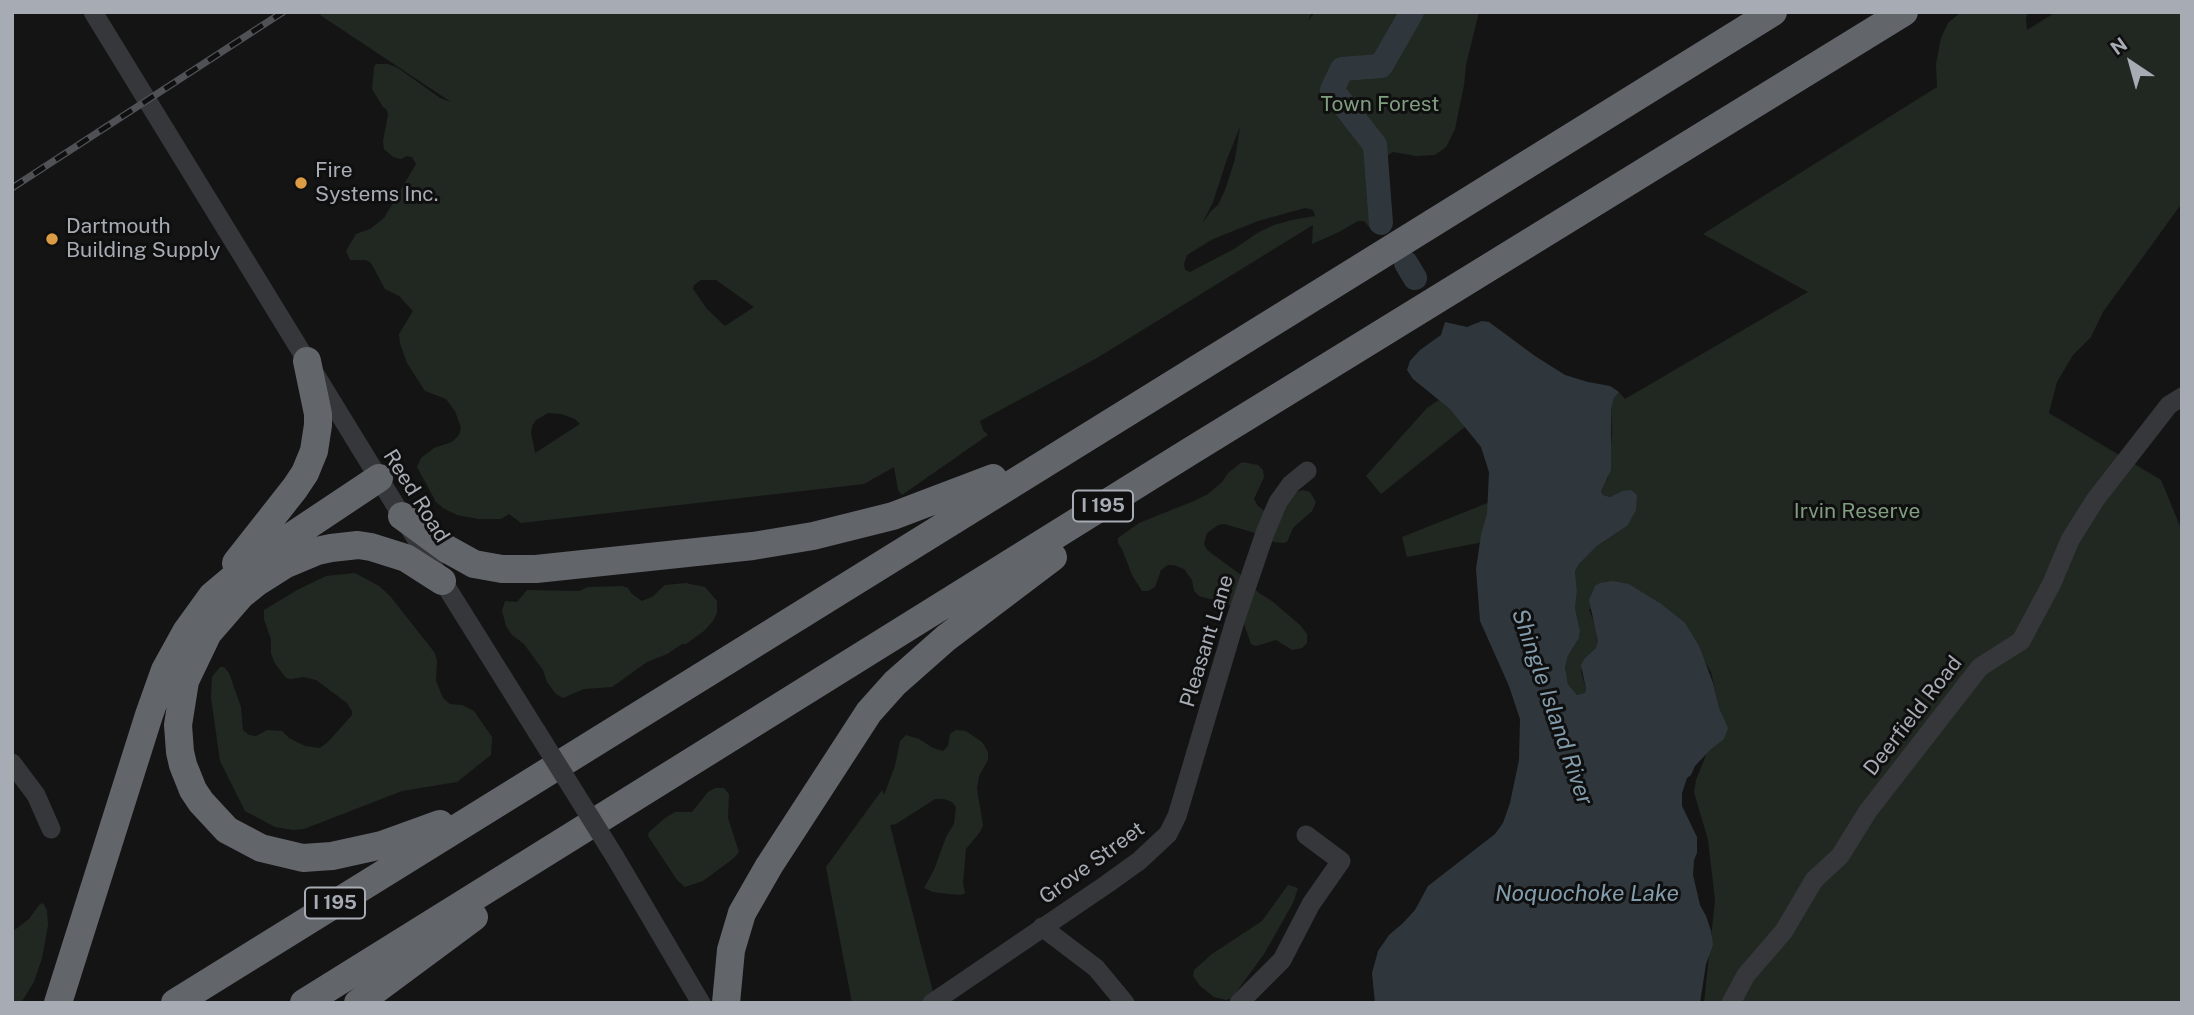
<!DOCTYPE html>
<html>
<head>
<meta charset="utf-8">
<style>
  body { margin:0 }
  #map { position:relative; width:2194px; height:1015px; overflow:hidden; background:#141415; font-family:"Public Sans",sans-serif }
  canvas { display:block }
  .frame { position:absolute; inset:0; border:14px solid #a7acb4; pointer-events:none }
  .north { position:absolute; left:2096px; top:28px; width:70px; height:70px; -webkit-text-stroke:5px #0f0f10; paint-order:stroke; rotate:324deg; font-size:19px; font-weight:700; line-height:28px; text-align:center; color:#a7acb4 }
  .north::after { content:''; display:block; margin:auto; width:24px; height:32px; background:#a7acb4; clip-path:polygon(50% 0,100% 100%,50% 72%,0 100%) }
</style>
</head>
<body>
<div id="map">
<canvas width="2194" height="1015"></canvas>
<div class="frame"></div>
<div class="north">N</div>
</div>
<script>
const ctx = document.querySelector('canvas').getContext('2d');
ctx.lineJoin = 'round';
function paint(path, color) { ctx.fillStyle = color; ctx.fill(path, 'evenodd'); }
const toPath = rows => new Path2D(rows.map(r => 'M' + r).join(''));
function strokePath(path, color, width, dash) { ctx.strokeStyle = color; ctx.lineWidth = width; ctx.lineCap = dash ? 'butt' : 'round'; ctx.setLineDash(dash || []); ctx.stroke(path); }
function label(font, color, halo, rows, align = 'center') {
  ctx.font = font + ' "Public Sans",sans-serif'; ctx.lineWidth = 6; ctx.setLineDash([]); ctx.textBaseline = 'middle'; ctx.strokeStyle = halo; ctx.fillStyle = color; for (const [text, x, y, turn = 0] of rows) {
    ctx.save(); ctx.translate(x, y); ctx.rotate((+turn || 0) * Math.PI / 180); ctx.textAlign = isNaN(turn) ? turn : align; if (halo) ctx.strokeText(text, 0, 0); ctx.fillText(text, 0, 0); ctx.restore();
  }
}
paint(toPath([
  [324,12,1312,12,1308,21,1315,12,1479,12,1466,65,1464,85,1455,129,1446,147,1435,155,1416,156,1393,152,1381,160,1379,171,1384,215,1379,226,1370,228,1364,221,1358,221,1339,232,1312,244,1313,225,1097,358,980,421,983,430,988,435,902,495,898,490,894,467,864,484,521,523,509,514,501,519,478,519,457,515,443,508,436,502,417,467,421,458,434,448,452,442,459,435,461,428,455,411,446,399,425,391,407,363,400,343,399,334,413,311,399,296,385,289,371,263,366,260,350,260,346,251,356,234,370,229,384,218,416,164,412,157,407,156,401,159,393,157,384,149,383,141,388,115,387,110,383,107,372,89,374,67,376,64,388,64,398,68,440,98,451,102,320,15],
  [1240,127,1235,159,1225,190,1218,205,1211,211,1202,224,1213,202,1227,159],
  [1305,208,1313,210,1315,216,1292,220,1274,225,1259,232,1234,249,1190,272,1185,270,1184,264,1187,255,1213,239,1258,221],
  [701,280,716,280,754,307,725,326,707,309,693,289,694,285],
  [548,413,561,414,575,419,580,424,535,453,531,433,532,426,536,420],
  [1961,12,2028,12,2026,19,2027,30,2056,12,2182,12,2182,203,2103,312,2091,337,2073,355,2057,382,2049,413,2161,480,2182,531,2182,1003,1704,1003,1715,900,1708,840,1694,792,1696,780,1710,745,1717,700,1711,672,1686,631,1658,602,1629,584,1589,610,1596,628,1598,641,1597,648,1585,658,1581,672,1586,689,1585,694,1577,695,1568,684,1565,667,1568,656,1579,638,1580,631,1575,608,1577,592,1575,571,1579,564,1597,546,1627,526,1622,491,1610,497,1603,495,1601,491,1602,486,1608,478,1612,434,1611,410,1614,398,1619,392,1625,399,1808,292,1703,234,1937,87,1936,64,1941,38,1948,23],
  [1439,400,1481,414,1381,494,1366,476,1427,408],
  [1242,462,1258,465,1263,470,1264,477,1254,499,1258,506,1263,510,1275,509,1297,492,1303,490,1310,492,1316,502,1312,511,1293,528,1287,542,1283,543,1274,542,1252,532,1224,524,1218,525,1207,533,1204,544,1207,550,1241,575,1259,593,1272,601,1300,625,1307,634,1307,643,1302,648,1292,650,1276,640,1256,646,1251,644,1243,621,1236,612,1228,604,1199,596,1194,591,1192,580,1184,569,1174,565,1168,565,1161,570,1155,587,1148,591,1142,591,1132,575,1122,549,1118,543,1118,538,1139,523,1194,501,1208,494,1222,482,1228,473],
  [1495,500,1483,542,1407,557,1402,537],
  [355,573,379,586,390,596,435,653,437,661,436,681,443,698,450,704,462,705,474,711,492,737,491,755,457,782,402,791,304,829,293,830,275,827,245,811,220,761,211,697,212,677,220,667,224,667,229,673,241,707,243,730,249,735,256,736,267,730,282,731,289,738,305,746,320,748,328,742,352,715,352,711,347,703,316,680,304,677,291,679,286,678,274,662,271,653,271,640,264,619,264,610,299,589,326,576],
  [686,583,705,587,717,601,717,613,713,621,704,631,686,644,682,644,667,654,647,662,612,687,584,689,563,698,556,694,547,682,543,670,524,644,512,635,506,626,502,611,505,601,517,602,527,590,579,591,588,587,622,586,628,588,632,594,642,601,652,597,665,585],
  [956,730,966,731,982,742,988,752,988,760,979,776,977,789,983,825,980,832,966,849,963,883,965,893,961,895,949,894,933,892,924,888,934,870,946,837,954,824,956,807,952,802,944,799,935,799,896,824,890,825,935,1000,931,1003,852,1003,826,867,882,790,884,795,895,766,900,741,906,735,919,739,933,748,943,751,948,746,950,734],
  [715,788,724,788,729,794,728,818,739,852,734,858,703,881,685,887,677,880,648,836,649,832,665,818,675,812,692,812,708,792],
  [1288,885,1298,888,1293,903,1264,954,1232,998,1226,1000,1214,997,1200,986,1193,976,1194,970,1212,954,1262,921],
  [43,903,47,910,48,925,42,958,34,982,21,1003,12,1003,12,932,29,919,39,905]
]), '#212821');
paint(toPath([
  [1482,321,1489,322,1535,356,1565,375,1588,382,1610,386,1619,392,1614,398,1611,410,1611,470,1601,491,1603,495,1610,497,1622,491,1631,490,1637,495,1636,510,1627,526,1597,546,1579,564,1575,571,1577,592,1575,608,1580,631,1579,638,1568,656,1565,667,1568,684,1577,695,1585,693,1586,689,1581,665,1585,658,1596,648,1598,641,1589,600,1595,586,1600,583,1613,581,1629,584,1660,603,1685,623,1699,646,1713,683,1719,708,1728,728,1724,739,1711,749,1695,766,1691,775,1687,778,1682,793,1682,806,1697,837,1697,853,1694,860,1693,875,1700,905,1706,916,1711,931,1713,945,1706,964,1700,1003,1375,1003,1372,973,1378,951,1389,935,1403,923,1415,910,1428,886,1495,834,1503,823,1510,803,1519,760,1520,719,1509,686,1480,621,1476,569,1481,535,1487,514,1489,472,1481,447,1477,442,1450,409,1413,379,1407,370,1410,361,1420,350,1441,335,1445,322,1467,327]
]), '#2f373c');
strokePath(toPath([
  [1381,223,1375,145,1332,90,1342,69,1381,66,1412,12],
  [1406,263,1415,278]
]), '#2f373c', 24);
strokePath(toPath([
  [93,12,402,516,537,732],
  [12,763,36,795,51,829],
  [615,857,701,1003],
  [1042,927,1096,968,1125,1003],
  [932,1003,1107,884,1139,861,1168,834,1177,816,1235,621,1265,533,1278,502,1291,484,1307,471],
  [1239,1003,1282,960,1311,904,1341,861,1306,835],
  [1731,1003,1746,975,1784,931,1814,880,1840,856,1868,811,1980,667,2021,641,2052,583,2070,540,2095,500,2169,405,2182,397]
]), '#35373a', 19);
strokePath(toPath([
  [402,516,447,549,474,564,502,569,536,569,753,546,813,536,893,516,993,478],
  [236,563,295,488,305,473,314,451,318,425,318,414,307,361],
  [440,824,382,845,332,856,303,858,261,848,227,830,201,802,193,790,183,765,180,752,178,725,185,681,208,633,241,595,256,583,286,564,317,551,331,548,358,545,371,547,406,558,442,581],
  [58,1003,149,715,165,670,186,632,212,596,250,564,379,478],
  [175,1003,1773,12],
  [304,1003,1189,452,1904,12],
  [358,1003,474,917],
  [726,1003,731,950,742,913,769,866,869,712,895,683,946,638,1053,557]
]), '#62656a', 28);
const rail = toPath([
  [12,188,283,12]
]);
strokePath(rail, '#4f5155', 7);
strokePath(rail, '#0f0f10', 4.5, [13]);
strokePath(toPath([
  [537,732,615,857]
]), '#35373a', 19);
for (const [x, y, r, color] of [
  [301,183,7,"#dc9b45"],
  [52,239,7,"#dc9b45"]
]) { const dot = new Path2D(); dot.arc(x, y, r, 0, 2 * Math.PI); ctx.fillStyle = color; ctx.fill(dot); strokePath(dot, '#0f0f10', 2.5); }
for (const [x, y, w] of [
  [1103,506,60],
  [335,903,60]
]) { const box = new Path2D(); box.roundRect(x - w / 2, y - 15.5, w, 31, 5); ctx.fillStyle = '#0f0f10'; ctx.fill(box); strokePath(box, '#a7acb4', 2); }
label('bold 19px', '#a7acb4', null, [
  ["I 195",1103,506],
  ["I 195",335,903]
]);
label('21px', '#819d80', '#0f0f10', [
  ["Town Forest",1380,105],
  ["Irvin Reserve",1857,512]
]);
label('21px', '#a7acb4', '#0f0f10', [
  ["Fire",315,171],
  ["Systems Inc.",315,195],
  ["Dartmouth",66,227],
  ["Building Supply",66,251]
], 'left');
label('21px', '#a7acb4', '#0f0f10', [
  ["Reed Road",416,496,58],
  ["Pleasant Lane",1207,641,-73],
  ["Deerfield Road",1913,716,-52],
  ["Grove Street",1092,863,-36]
]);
label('italic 23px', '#829cab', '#0f0f10', [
  ["Shingle Island River",1552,707,71],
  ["Noquochoke Lake",1587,894]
]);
</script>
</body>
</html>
